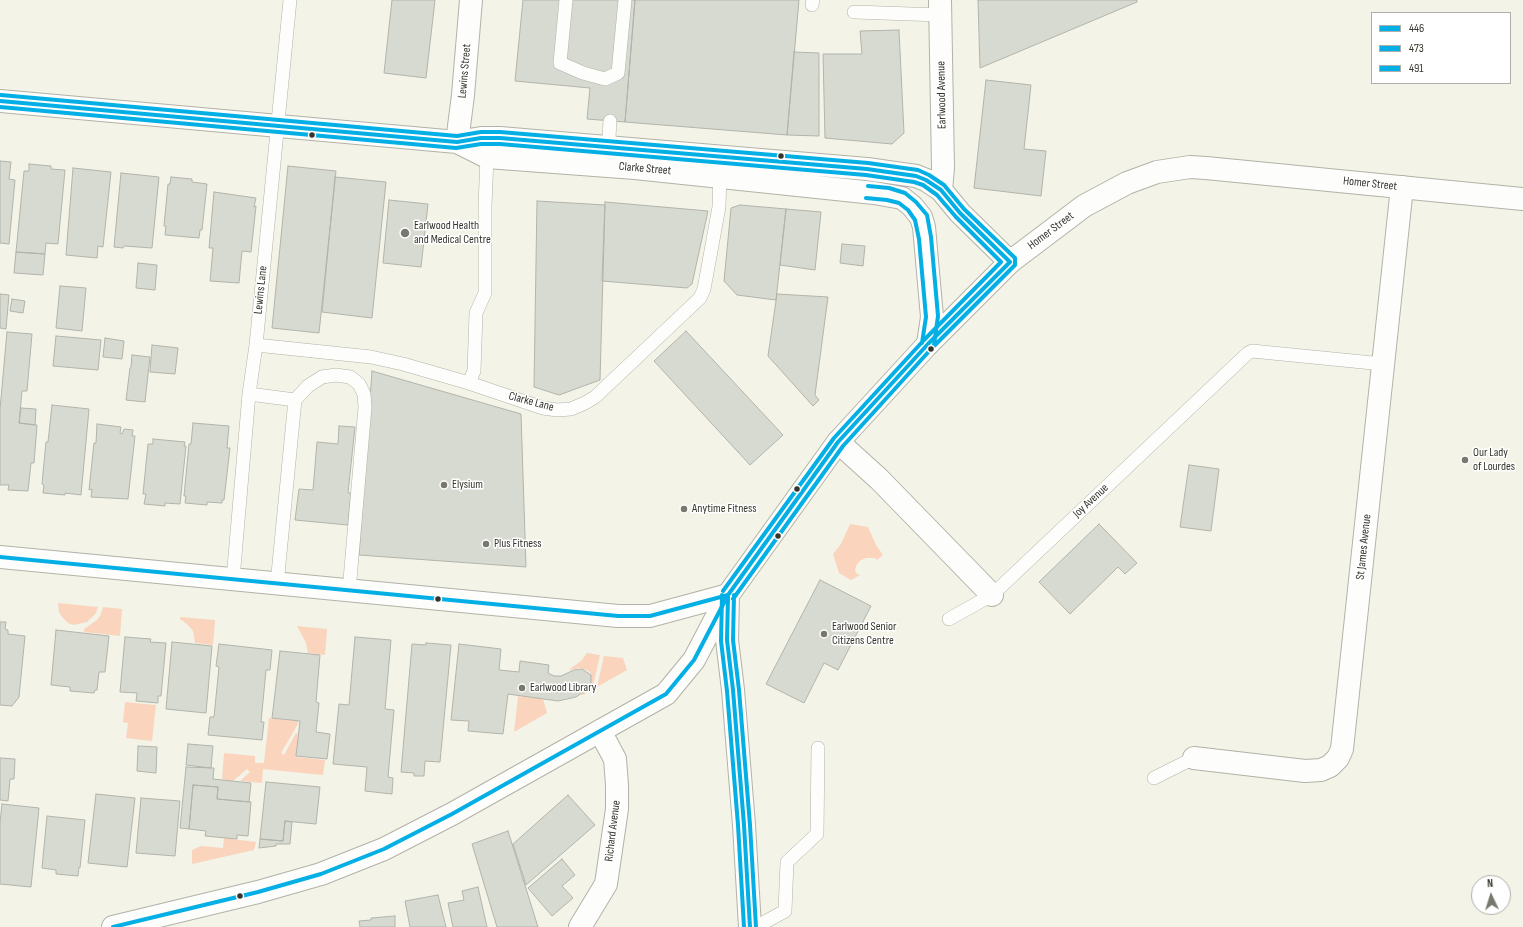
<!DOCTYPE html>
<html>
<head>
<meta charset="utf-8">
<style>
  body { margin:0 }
  #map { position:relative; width:1523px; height:927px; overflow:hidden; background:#f3f3e7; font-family:"Sofia Sans Condensed",sans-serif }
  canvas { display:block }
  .legend { position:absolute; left:1371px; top:12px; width:140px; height:72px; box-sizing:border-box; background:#fff; border:1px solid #aeaeab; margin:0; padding:5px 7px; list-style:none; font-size:12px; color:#35352d }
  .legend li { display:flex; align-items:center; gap:8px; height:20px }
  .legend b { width:20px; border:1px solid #aeaeab }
  .north { position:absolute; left:1471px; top:875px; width:40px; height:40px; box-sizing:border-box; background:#fff; border:1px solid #aeaeab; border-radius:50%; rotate:356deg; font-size:11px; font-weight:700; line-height:16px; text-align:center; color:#35352d }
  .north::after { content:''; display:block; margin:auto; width:14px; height:18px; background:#78786e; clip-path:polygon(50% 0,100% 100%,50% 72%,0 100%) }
</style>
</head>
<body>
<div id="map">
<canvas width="1523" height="927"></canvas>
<ul class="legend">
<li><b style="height:5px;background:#03afe5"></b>446</li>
<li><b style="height:5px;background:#03afe5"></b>473</li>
<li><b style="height:5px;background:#03afe5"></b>491</li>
</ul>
<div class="north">N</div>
</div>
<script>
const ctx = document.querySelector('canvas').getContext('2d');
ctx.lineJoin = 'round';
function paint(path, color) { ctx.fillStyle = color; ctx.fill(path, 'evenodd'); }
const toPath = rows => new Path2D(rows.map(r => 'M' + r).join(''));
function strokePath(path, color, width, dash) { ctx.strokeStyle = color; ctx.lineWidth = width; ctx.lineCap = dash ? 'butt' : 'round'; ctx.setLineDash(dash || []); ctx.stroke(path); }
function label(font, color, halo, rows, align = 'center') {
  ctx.font = font + ' "Sofia Sans Condensed",sans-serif'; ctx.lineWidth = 3; ctx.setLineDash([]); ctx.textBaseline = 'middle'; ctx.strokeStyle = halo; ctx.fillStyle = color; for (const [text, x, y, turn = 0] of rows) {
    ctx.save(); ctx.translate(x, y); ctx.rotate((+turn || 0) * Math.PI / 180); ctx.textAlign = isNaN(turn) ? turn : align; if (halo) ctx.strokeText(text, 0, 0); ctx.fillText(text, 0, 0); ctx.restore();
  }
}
paint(toPath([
  [850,524,868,527,876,545,883,555,877,560,875,558,866,558,861,560,857,564,855,570,856,573,860,575,851,580,839,573,833,554,841,544],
  [58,603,98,607,96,613,87,622,74,625,68,623,62,617,59,612],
  [103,607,122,609,120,636,84,632,84,629,97,620,100,616],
  [180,617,215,620,213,645,195,643,193,631,187,624,180,619],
  [297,626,327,629,325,655,308,653,306,643],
  [587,653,600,655,592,690,583,695,581,694,591,686,591,674,589,671,580,668,568,670,581,661],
  [604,656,623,658,627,670,597,687],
  [518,696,543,699,547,713,514,732],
  [125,702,156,705,152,741,126,738,128,723,123,722],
  [269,718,298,721,298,724,281,753,284,755,296,733,298,734,296,757,325,760,323,775,263,769,262,783,241,781,241,780,250,772,247,769,233,781,222,779,224,753,255,756,255,763,264,763],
  [224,838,256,842,254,850,192,864,192,850,201,846,223,848]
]), '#fad4bc');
const building = toPath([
  [392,0,435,0,426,78,384,73,392,0],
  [523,0,635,0,625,122,587,119,590,88,515,81,523,0],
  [635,0,799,0,787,135,625,122,635,0],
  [978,0,1137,0,1137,2,980,68,978,0],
  [899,30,904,133,892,144,825,138,823,54,862,54,860,31,899,30],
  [794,52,819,53,819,136,787,135,794,52],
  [986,80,1031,85,1024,149,1046,151,1041,196,974,188,986,80],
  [0,161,11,162,9,179,15,180,9,244,0,243,0,161],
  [29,164,51,166,51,169,65,170,58,244,46,243,45,254,16,252,24,171,29,171,29,164],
  [288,166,336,171,319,333,272,328,288,166],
  [73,168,111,172,103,247,98,246,97,258,66,255,73,168],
  [121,173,159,177,152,248,124,246,123,248,114,247,121,173],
  [171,177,192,179,192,182,207,184,202,230,200,230,199,238,165,235,166,226,164,226,168,184,170,184,171,177],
  [335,177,386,182,372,318,322,312,335,177],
  [214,192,256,198,254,207,256,206,251,252,242,251,239,283,210,281,213,248,209,248,214,192],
  [389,200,428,204,421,267,383,263,389,200],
  [537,201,605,205,600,380,559,395,534,387,537,201],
  [605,202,708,211,692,284,687,288,602,281,605,202],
  [740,205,786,209,776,300,737,295,724,281,731,208,740,205],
  [786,209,821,212,815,270,780,265,786,209],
  [842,244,865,246,863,266,840,263,842,244],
  [16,252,45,254,43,275,14,273,16,252],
  [138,263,157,265,155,290,136,288,138,263],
  [60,286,86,288,82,331,56,328,60,286],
  [0,294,9,295,6,329,0,328,0,294],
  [777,294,828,297,815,395,819,400,813,406,768,356,777,294],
  [12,299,25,301,23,313,10,311,12,299],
  [686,331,783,435,750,465,654,361,686,331],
  [7,332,32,334,27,391,22,391,19,423,37,425,34,463,31,463,28,491,8,490,9,485,0,485,0,409,7,332],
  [56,336,101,340,98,370,53,366,56,336],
  [105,338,124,341,122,359,103,357,105,338],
  [152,345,178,348,175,374,150,372,152,345],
  [132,355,150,357,145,402,126,400,130,368,131,367,132,355],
  [372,371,521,414,526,567,359,555,372,371],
  [52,405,89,409,81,495,65,493,65,495,43,493,44,485,42,484,46,442,48,442,52,405],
  [21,408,36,409,35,425,19,423,21,408],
  [193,423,229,426,227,448,230,448,224,500,222,500,222,503,207,502,207,505,185,503,186,496,184,496,189,444,191,444,193,423],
  [97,424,121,427,120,433,122,434,124,429,133,430,132,436,135,436,128,499,91,497,92,489,89,490,94,443,96,443,97,424],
  [339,426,355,427,348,493,351,493,348,525,295,520,299,489,313,490,317,442,338,444,339,426],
  [153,439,185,442,184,446,186,446,180,504,165,503,165,506,144,504,146,494,143,494,148,444,153,444,153,439],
  [1189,465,1219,469,1211,531,1180,527,1189,465],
  [1099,524,1137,563,1125,574,1118,567,1070,614,1039,582,1099,524],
  [820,580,871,606,838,670,824,663,804,703,766,684,820,580],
  [0,622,6,622,5,629,8,630,8,634,25,636,19,697,12,706,0,705,0,622],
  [56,630,109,636,105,672,99,672,97,690,95,690,94,693,70,691,70,687,51,685,56,630],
  [125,637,151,639,150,642,166,643,161,696,158,696,158,703,136,701,137,693,120,692,125,637],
  [355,637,391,640,385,709,394,710,388,777,393,778,392,794,365,791,367,767,333,764,339,704,349,705,355,637],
  [172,642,212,646,206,713,166,709,172,642],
  [426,643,451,645,440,762,425,761,424,776,414,776,414,773,401,772,412,644,426,645,426,643],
  [219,644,272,650,270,670,266,670,261,722,264,722,262,740,208,735,210,717,214,717,219,667,216,666,219,644],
  [459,644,501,649,499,670,519,672,520,661,549,665,548,673,554,676,561,676,574,670,582,669,591,675,591,687,576,697,558,701,508,694,503,734,468,731,469,721,451,720,459,644],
  [280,651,320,655,316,702,319,703,316,732,330,734,327,759,296,756,300,721,272,718,280,651],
  [188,744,213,746,211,768,186,765,188,744],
  [138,746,157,747,156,773,137,771,138,746],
  [0,758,15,759,14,779,10,779,8,801,0,800,0,758],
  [186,767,214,768,213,779,251,783,249,802,217,799,218,787,193,785,189,829,180,828,186,767],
  [266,782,320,787,316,824,285,821,283,841,260,839,266,782],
  [193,785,218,787,217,799,251,802,248,836,237,835,237,839,205,836,206,831,189,829,193,785],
  [96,794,135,798,127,867,88,863,96,794],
  [568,795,595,825,526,885,513,844,568,795],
  [141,798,180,801,175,856,136,853,141,798],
  [2,804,39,808,31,887,0,884,0,823,2,804],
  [47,816,85,820,80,868,79,867,78,876,56,874,56,870,42,868,47,816],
  [285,821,292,822,290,844,276,844,276,846,259,848,260,839,283,841,285,821],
  [508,831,538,927,497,927,472,844,508,831],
  [562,859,575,875,562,886,573,898,552,916,528,888,562,859],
  [478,887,487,927,453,927,448,903,464,900,462,891,478,887],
  [438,895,446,927,410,927,405,901,438,895],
  [395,916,395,927,360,927,359,921,371,920,371,918,395,916]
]);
paint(building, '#d7dad1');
strokePath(building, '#b2b4ab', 1);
const service = toPath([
  [566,0,560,63,583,73,605,79,618,73,625,0],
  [812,5,813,0],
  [854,12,940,15],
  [608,154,610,121],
  [256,345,371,357,403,364,469,383,543,408,557,410,571,409,585,403,595,397,700,298,704,289,719,207,720,171],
  [469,383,474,371,476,313,485,293,485,206,487,157,485,152],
  [249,394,295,400,277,584],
  [295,400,308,386,322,377,336,375,350,377,359,384,364,394,365,407,349,591],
  [233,579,249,394,256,345,290,0],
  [949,619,992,595,1248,353,1252,351,1383,364],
  [1154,778,1194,758],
  [756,927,785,911,787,862,817,834,818,748]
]);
const minor = toPath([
  [940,0,943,168,941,190],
  [0,101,457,142,481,138,500,138,867,169,916,176,926,180,941,190,960,213,1010,262],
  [457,142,487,157,635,168,874,193,902,198,912,206,921,217,924,227,932,317,928,344],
  [457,142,463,95,471,0],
  [838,442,879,479,992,595],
  [1194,758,1305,771,1321,770,1330,766,1338,758,1342,749,1402,187],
  [580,927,606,884,617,809,617,785,615,759,600,731]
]);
const tertiary = toPath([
  [113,927,258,892,321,874,384,849,452,814,666,694,694,660,728,595]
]);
const secondary = toPath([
  [0,557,618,616,650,616,728,595],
  [728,595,838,442,928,344,1010,262,1084,206,1127,183,1157,172,1190,167,1206,168,1523,199],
  [728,595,727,640,733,690,744,825,750,927]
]);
strokePath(service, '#b2b2a8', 14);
strokePath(minor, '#b2b2a8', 24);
strokePath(tertiary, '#b2b2a8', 24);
strokePath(secondary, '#b2b2a8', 24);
strokePath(service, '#fdfdfb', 13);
strokePath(minor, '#fdfdfb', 22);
strokePath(tertiary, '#fdfdfb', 22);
strokePath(secondary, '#fdfdfb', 22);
strokePath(toPath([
  [0,101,457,142,481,138,500,138,867,169,916,176,926,180,941,190,960,213,1010,262],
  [0,557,618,616,650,616,728,595],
  [728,597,727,640,733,690,744,825,750,927],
  [113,927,258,892,321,874,384,849,452,814,666,694,694,660,728,595,838,442,928,344,1010,262]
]), '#03afe5', 4);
strokePath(toPath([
  [0,107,456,148,481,144,500,144,866,175,914,182,923,185,937,195,956,217,1001,262,924,340,834,438,723,591],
  [866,198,887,200,899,203,908,210,915,220,919,239,926,317,922,343],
  [722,595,721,641,727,691,738,825,744,927]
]), '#03afe5', 4);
strokePath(toPath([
  [1,95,457,136,481,132,500,132,868,163,918,170,929,175,944,185,964,209,1015,258,1015,265,932,348,843,446,733,599],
  [868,186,889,188,905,193,916,202,927,215,931,237,938,316,934,345],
  [734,595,733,640,739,690,750,825,756,927]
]), '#03afe5', 4);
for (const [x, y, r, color] of [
  [312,135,3.5,"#35352d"],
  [781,156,3.5,"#35352d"],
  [405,233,5,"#78786e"],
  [931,349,3.5,"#35352d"],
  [1465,460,4,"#78786e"],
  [444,485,4,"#78786e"],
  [797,489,3.5,"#35352d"],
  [684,509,4,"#78786e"],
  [778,536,3.5,"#35352d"],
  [486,544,4,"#78786e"],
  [438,599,3.5,"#35352d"],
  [824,634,4,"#78786e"],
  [522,688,4,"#78786e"],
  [240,896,3.5,"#35352d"]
]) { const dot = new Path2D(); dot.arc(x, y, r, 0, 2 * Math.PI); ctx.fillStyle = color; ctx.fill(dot); strokePath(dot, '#fff', 1.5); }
label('12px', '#35352d', '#fff', [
  ["Lewins Street",465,71,-85],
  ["Earlwood Avenue",942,95,-91],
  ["Clarke Street",645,169,5],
  ["Homer Street",1370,184,6],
  ["Homer Street",1051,231,-37],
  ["Lewins Lane",261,290,-84],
  ["Clarke Lane",531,402,15],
  ["Joy Avenue",1091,501,-43],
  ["St James Avenue",1364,547,-84],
  ["Richard Avenue",613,831,-83]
]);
label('12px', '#35352d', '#fff', [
  ["Earlwood Health",414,226],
  ["and Medical Centre",414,240],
  ["Our Lady",1473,453],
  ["of Lourdes",1473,467],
  ["Elysium",452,485],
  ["Anytime Fitness",692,509],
  ["Plus Fitness",494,544],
  ["Earlwood Senior",832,627],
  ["Citizens Centre",832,641],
  ["Earlwood Library",530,688]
], 'left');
</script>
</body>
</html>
